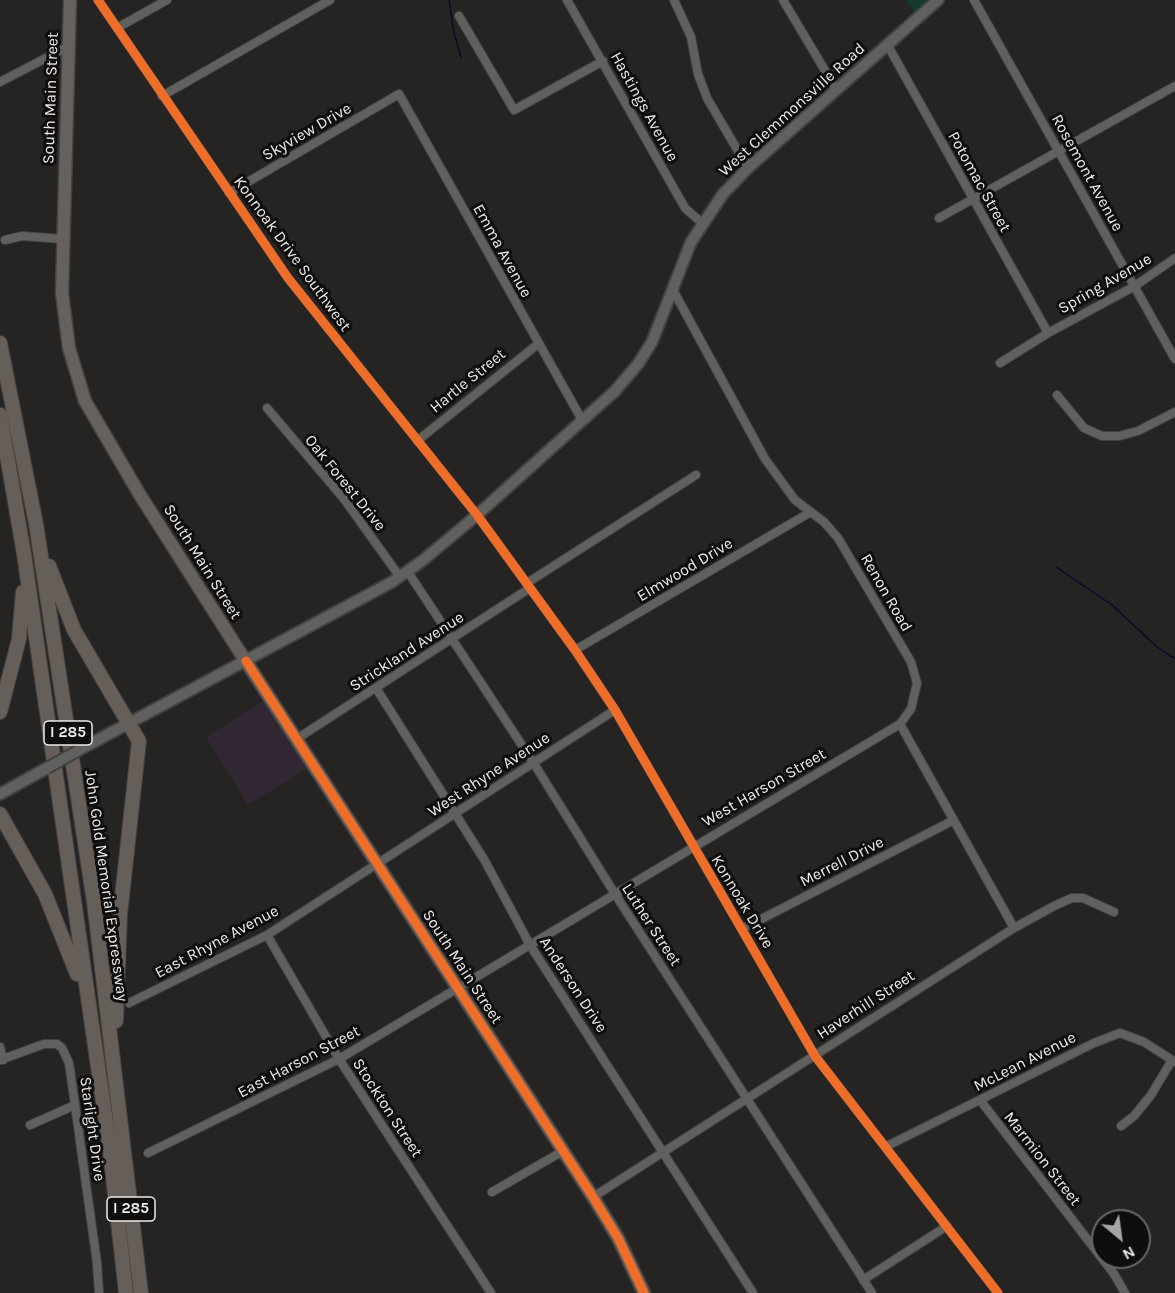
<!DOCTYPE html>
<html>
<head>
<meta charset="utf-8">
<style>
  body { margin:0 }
  #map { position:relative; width:1175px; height:1293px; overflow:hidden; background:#252423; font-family:Karla,sans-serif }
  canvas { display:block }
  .north { position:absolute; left:1091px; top:1209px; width:60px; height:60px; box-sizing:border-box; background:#0f0e0d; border:2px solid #686765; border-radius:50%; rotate:151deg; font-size:16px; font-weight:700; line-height:24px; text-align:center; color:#edecea }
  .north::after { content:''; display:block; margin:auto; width:21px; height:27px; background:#a7a6a4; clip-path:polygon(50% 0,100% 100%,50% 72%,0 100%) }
</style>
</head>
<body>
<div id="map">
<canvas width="1175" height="1293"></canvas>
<div class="north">N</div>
</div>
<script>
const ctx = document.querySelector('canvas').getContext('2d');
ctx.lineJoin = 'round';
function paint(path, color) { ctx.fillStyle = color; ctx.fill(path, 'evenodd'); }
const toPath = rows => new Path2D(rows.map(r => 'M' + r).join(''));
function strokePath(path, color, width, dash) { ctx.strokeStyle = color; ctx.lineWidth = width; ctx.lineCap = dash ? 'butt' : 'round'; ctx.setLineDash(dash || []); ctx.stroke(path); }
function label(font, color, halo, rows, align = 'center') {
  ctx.font = font + ' Karla,sans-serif'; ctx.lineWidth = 6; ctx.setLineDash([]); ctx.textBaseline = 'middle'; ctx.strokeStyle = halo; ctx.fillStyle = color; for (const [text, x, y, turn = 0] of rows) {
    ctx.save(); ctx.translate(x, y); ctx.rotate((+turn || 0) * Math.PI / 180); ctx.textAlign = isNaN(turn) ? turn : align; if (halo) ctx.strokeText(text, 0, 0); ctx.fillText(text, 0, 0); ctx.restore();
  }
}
paint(toPath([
  [265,700,307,768,248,805,206,737]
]), '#312733');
paint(toPath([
  [906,0,929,0,915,13]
]), '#133a2a');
strokePath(toPath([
  [449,0,454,33,461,57],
  [1056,567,1112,605,1157,647,1175,659]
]), '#030e2d', 1.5);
const street = toPath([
  [98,0,288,278,477,515,575,650,615,710,815,1056,998,1293],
  [567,0,685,208,702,223],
  [674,0,691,37,698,74,707,98,748,168],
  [783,0,836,89],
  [974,0,1175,359],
  [459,16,514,110,603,61],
  [117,28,167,0],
  [887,44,1048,333],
  [0,82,69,46],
  [162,96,330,0],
  [229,193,399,94,582,420],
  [939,218,1175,86],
  [5,240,22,236,63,239],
  [1000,363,1048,333,1135,286,1175,258],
  [1057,395,1084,428,1102,436,1119,436,1138,431,1175,412],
  [267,408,344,499,400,577],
  [417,441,538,344],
  [408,572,533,762,615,894,872,1293],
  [527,583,696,475],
  [575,650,809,513],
  [376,688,485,861,530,945,753,1293],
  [900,724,1014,928],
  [298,738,530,588],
  [742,929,954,820],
  [267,935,339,1059,491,1293],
  [129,1003,267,935,615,710],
  [0,1047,3,1060],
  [0,1060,44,1044,57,1044,62,1048,69,1063,75,1105,97,1263,99,1293],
  [980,1100,1114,1274,1125,1293],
  [30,1125,75,1105],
  [1121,1126,1134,1116,1151,1095,1172,1060],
  [887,1146,1094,1043,1120,1033,1144,1042,1175,1062],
  [148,1153,339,1059,900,724,911,709,917,683,911,662,838,538,824,522,795,500,765,459,673,290],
  [492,1192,563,1151],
  [593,1197,1014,928,1054,906,1072,898,1083,898,1114,912],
  [863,1280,947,1226]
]);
const secondary = toPath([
  [90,744,392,582,422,561,477,515,615,391,638,364,652,342,691,242,723,194,748,168,938,0],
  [0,794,47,768]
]);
const primary = toPath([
  [70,0,62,293,69,348,85,401,140,495,236,646,593,1197,618,1238,644,1293]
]);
const highway = toPath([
  [0,343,36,524,94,902,141,1293],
  [0,415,24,554,110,1150,126,1293],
  [49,566,74,630,139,741,120,915,116,1021],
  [0,712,19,639,23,592],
  [0,814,45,894,77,974]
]);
strokePath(street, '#434240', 10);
strokePath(secondary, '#434240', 14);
strokePath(primary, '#434240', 15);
strokePath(highway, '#434240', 16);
strokePath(street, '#60605f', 8);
strokePath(secondary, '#60605f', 10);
strokePath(primary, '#66615d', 12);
strokePath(highway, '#655e59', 14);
const secondaryBridge = toPath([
  [47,768,90,744]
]);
strokePath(secondaryBridge, '#434240', 14, []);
strokePath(secondaryBridge, '#60605f', 10);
strokePath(toPath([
  [98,0,288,278,477,515,575,650,615,710,815,1056,998,1293],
  [246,661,593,1197,618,1238,644,1293]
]), '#ee6e29', 9);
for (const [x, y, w] of [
  [68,733,48],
  [131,1209,48]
]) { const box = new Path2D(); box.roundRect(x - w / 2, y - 12, w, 24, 4.5); ctx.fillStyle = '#0f0e0d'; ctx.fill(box); strokePath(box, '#edecea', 1.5); }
label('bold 15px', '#edecea', null, [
  ["I 285",68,733],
  ["I 285",131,1209]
]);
label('16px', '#edecea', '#0f0e0d', [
  ["South Main Street",51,98,-88],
  ["Hastings Avenue",644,107,61],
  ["West Clemmonsville Road",792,110,-42],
  ["Skyview Drive",307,132,-30],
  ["Rosemont Avenue",1087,173,61],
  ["Potomac Street",979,182,61],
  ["Emma Avenue",502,251,61],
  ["Konnoak Drive Southwest",292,254,54],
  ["Spring Avenue",1105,284,-30],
  ["Hartle Street",468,381,-39],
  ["Oak Forest Drive",345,483,51],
  ["South Main Street",202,562,58],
  ["Elmwood Drive",685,570,-31],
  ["Renon Road",886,593,60],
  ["Strickland Avenue",407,652,-33],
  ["West Rhyne Avenue",489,775,-33],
  ["West Harson Street",764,788,-30],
  ["Merrell Drive",842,862,-27],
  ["John Gold Memorial Expressway",106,886,82],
  ["Konnoak Drive",742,902,59],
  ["Luther Street",651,925,57],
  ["East Rhyne Avenue",217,942,-28],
  ["South Main Street",462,967,57],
  ["Anderson Drive",573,985,57],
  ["Haverhill Street",866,1005,-33],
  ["East Harson Street",299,1062,-28],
  ["McLean Avenue",1025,1062,-27],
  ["Stockton Street",387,1108,57],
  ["Starlight Drive",92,1129,82],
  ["Marmion Street",1042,1159,52]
]);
</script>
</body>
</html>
